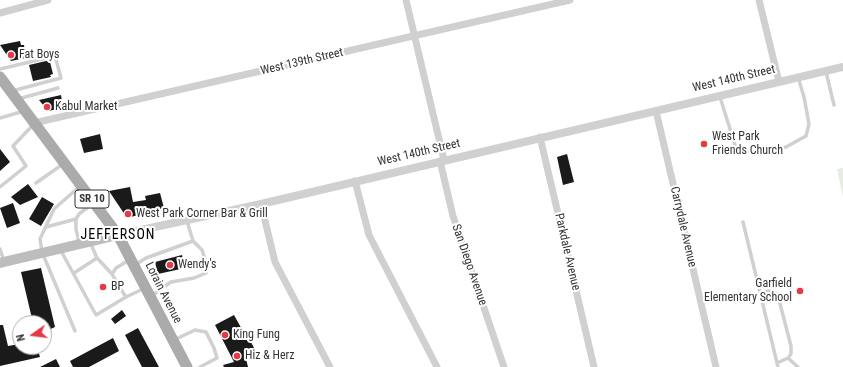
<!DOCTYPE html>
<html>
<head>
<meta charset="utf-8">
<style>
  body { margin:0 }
  #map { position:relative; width:843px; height:367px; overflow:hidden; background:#fff; font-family:"Roboto Condensed",sans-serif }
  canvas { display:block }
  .north { position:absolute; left:12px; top:315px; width:40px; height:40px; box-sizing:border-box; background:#fff; border:1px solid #adadad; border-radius:50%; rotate:256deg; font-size:11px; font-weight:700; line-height:16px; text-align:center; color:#333 }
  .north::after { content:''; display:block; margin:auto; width:14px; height:18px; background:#e63946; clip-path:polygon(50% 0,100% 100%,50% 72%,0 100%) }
</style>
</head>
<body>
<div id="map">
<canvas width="843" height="367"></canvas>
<div class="north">N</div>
</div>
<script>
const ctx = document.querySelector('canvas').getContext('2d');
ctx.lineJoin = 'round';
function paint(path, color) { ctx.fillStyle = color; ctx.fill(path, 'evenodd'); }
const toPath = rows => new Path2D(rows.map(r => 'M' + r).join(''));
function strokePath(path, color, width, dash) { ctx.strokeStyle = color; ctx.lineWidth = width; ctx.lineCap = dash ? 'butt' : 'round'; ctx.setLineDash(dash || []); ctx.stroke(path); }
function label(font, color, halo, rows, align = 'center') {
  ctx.font = font + ' "Roboto Condensed",sans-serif'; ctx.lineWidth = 4; ctx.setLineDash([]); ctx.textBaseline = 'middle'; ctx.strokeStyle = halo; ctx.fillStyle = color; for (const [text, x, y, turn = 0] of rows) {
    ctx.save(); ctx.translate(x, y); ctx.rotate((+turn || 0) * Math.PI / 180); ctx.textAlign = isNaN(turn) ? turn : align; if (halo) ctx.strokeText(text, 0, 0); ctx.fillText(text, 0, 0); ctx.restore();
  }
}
paint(toPath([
  [843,168,843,197,837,169]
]), '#e6ecdf');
paint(toPath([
  [20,41,21,45,24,45,26,58,11,61,0,45],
  [46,61,50,62,53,74,50,75,51,77,33,81,29,65],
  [61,95,63,108,48,111,39,100],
  [100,134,103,149,84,153,80,139],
  [0,149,10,162,0,171],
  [567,154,574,182,563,185,557,157],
  [28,184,38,197,20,205,11,197],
  [130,187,133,202,146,200,145,196,160,193,164,208,127,218,109,191],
  [42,197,54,204,41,226,29,219],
  [13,203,20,223,7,228,0,208],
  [182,255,185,268,158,274,155,262],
  [41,268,55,327,44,332,44,323,33,323,21,272],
  [122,310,126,316,115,324,111,319],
  [234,315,244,333,246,332,258,356,246,359,248,367,224,367,223,365,234,362,215,325],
  [0,325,3,325,8,346,20,344,20,347,37,347,40,357,0,366],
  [138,328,159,367,142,367,125,335],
  [113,338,119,351,89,367,73,367,70,361],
  [56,359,60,367,40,367]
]), '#1a1a1a');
strokePath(toPath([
  [0,69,55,56,61,78,12,91],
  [826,72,834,105],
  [720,97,736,148,743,151,770,151,786,147,806,136,809,124,804,97,798,77],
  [18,99,58,88],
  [0,118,24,111],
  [36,183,63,164],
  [0,187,26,166,13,146,33,125],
  [743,222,778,367],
  [46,227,76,219],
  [79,242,76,229,76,219,79,214,92,204],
  [90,242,97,258,112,274],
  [0,249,4,261],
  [60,249,96,315,126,297],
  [129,260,116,268,112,274,120,288,126,297,145,288],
  [135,265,146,258,193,241],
  [74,273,97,258],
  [761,294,769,291,774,292,778,296,791,346,791,354,788,358,777,363],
  [151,296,171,282,194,278,206,273,207,266,202,250,193,241,187,221],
  [75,331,42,252,40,239,54,209,79,187],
  [174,340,195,330,206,332,214,348,217,358,200,367],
  [788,358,798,367]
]), '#d0d0d0', 3.5);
strokePath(toPath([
  [406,0,444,160],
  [759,0,779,82],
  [0,13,48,0],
  [656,111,716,367],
  [34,123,570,0],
  [540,137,594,367],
  [440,161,453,216,504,367],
  [355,181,369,235,437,367],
  [261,204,275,262,330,367]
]), '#d0d0d0', 7);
strokePath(toPath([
  [118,235,261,204,843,67]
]), '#d0d0d0', 8);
strokePath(toPath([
  [0,263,118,235]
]), '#bdbdbd', 10);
strokePath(toPath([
  [0,77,118,235,187,367]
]), '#ababab', 11);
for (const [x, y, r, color] of [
  [11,55,4,"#e63946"],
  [47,107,4,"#e63946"],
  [704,144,4,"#e63946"],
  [128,214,4,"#e63946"],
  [170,265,4,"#e63946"],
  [103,287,4,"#e63946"],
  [800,291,4,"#e63946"],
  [225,335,4,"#e63946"],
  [237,356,4,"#e63946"]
]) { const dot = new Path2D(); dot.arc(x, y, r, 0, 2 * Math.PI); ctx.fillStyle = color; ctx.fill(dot); strokePath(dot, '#fff', 1.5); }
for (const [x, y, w] of [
  [92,199,34]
]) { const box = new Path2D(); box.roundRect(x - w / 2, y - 9, w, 18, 3); ctx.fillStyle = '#fff'; ctx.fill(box); strokePath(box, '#333', 1); }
label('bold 11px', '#333', null, [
  ["SR 10",92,199]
]);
label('12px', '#333', '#fff', [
  ["Fat Boys",19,55],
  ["Kabul Market",55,107],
  ["West Park",712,137],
  ["Friends Church",712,151],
  ["West Park Corner Bar & Grill",136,214],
  ["Wendy's",178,265],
  ["Garfield",792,284,"right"],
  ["Elementary School",792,298,"right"],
  ["BP",111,287],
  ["King Fung",233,335],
  ["Hiz & Herz",245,356]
], 'left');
label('12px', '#333', '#fff', [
  ["West 139th Street",302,62,-13],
  ["West 140th Street",734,79,-13],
  ["West 140th Street",419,153,-13],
  ["Carrydale Avenue",683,227,77],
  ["Parkdale Avenue",567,252,77],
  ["San Diego Avenue",469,265,71],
  ["Lorain Avenue",163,293,63]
]);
ctx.letterSpacing = '1px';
label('14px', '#000', '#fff', [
  ["JEFFERSON",118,235]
]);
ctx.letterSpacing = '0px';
</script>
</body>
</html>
